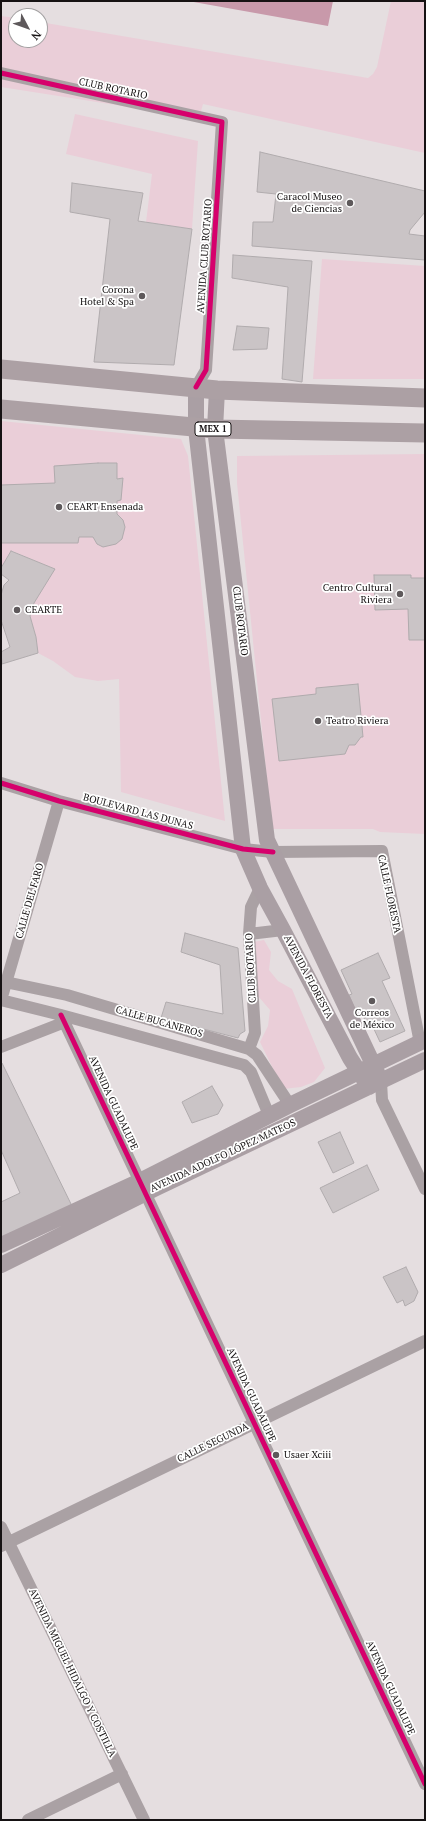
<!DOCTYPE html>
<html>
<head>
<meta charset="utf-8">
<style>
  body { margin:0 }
  #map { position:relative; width:426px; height:1821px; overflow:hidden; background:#e5dee0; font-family:"PT Serif",serif }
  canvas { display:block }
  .frame { position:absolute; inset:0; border:2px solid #161213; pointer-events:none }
  .north { position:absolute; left:8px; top:8px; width:40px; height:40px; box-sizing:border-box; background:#fff; border:1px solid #a2a0a1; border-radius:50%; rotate:131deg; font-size:11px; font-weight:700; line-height:16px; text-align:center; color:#161213 }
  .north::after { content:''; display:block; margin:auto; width:14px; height:18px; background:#5e595b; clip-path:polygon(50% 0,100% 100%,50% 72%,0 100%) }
</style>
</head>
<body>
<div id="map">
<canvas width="426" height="1821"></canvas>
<div class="frame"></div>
<div class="north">N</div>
</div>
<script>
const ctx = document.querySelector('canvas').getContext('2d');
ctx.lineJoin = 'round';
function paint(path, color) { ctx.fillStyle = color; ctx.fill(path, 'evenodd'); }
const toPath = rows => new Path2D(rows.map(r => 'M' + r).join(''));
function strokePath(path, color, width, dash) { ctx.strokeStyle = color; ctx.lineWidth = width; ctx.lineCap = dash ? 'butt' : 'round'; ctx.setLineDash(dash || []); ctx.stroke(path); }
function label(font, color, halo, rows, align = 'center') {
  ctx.font = font + ' "PT Serif",serif'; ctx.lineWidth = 3.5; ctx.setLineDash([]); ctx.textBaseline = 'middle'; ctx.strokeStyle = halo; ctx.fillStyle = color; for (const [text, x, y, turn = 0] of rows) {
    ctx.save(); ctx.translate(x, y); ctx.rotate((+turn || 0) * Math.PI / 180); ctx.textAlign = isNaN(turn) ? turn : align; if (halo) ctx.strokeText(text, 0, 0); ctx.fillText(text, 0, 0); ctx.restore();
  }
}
paint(toPath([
  [391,1,425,1,425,153,203,104,199,118,1,87,1,16,16,18,16,40,40,40,40,22,368,78,373,74,377,67],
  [75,114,198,141,192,229,146,222,152,174,66,154],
  [322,259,425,266,425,379,313,379],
  [1,421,181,439,188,456,225,821,121,792,119,679,98,681,75,677,53,661,38,653,36,637,30,616,34,603,54,569,12,551,1,568],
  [425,454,425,834,380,832,373,829,272,829,237,483,237,456],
  [264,940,271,952,269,970,278,981,292,989,325,1068,314,1082,301,1087,283,1089,260,1042,268,1026,270,1010,258,996,254,942]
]), '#eaced8');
paint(toPath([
  [188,1,333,1,328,26]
]), '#c899aa');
const building = toPath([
  [260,152,425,191,425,212,410,230,409,234,425,236,425,260,252,246,253,222,273,222,276,194,257,192,260,152],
  [72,183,143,193,138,221,192,229,174,365,94,362,110,219,70,212,72,183],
  [233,255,312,261,302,382,282,379,288,287,232,278,233,255],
  [237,326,269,328,267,349,233,350,237,326],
  [98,463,117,463,117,479,123,478,121,500,117,501,117,514,123,520,125,527,122,539,116,544,103,547,97,544,93,537,79,537,78,543,1,543,1,485,55,483,54,466,98,463],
  [11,551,55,569,34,603,30,616,36,637,38,653,2,664,1,652,10,647,1,620,1,595,4,585,9,580,1,574,1,568,11,551],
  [374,575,411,575,411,578,425,578,425,640,409,640,408,609,375,610,374,575],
  [358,684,363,737,361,737,355,745,349,745,345,754,279,761,272,699,316,694,316,688,358,684],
  [185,933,238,948,245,1031,240,1034,238,1038,161,1018,166,1002,223,1014,220,965,181,952,185,933],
  [378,953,390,978,382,981,405,1031,380,1042,373,1027,369,1029,359,1007,355,1009,349,995,352,994,341,970,378,953],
  [1,1063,2,1063,72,1206,1,1242,1,1202,20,1193,1,1150,1,1063],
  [212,1086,223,1105,218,1114,192,1123,182,1102,212,1086],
  [340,1132,354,1163,333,1173,318,1142,340,1132],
  [367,1165,379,1190,333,1213,320,1188,367,1165],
  [406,1267,418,1292,414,1301,405,1306,403,1300,397,1303,383,1277,406,1267]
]);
paint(building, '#cac4c6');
strokePath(building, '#b0abad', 1);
strokePath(toPath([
  [1,73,222,122,206,370,196,387],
  [1,783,59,801,243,849,273,852,382,851,420,1043],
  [249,934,283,930],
  [1,981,67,995,249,1049,257,1055,290,1105],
  [1,1000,61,1015,244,1065,251,1072,269,1115],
  [1,1000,59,801],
  [61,1015,425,1784],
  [1,1047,65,1022],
  [249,1049,255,1033,249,934,251,907,260,888],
  [381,1081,382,1100,425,1189],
  [1,1527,144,1820],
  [1,1546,425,1341],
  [28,1820,122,1774]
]), '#aaa1a4', 12);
strokePath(toPath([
  [196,387,196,428,243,849,260,888,283,930,350,1058,369,1087],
  [217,390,215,429,267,840,381,1081],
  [1,1245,140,1181,290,1105,425,1040],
  [1,1265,156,1188,425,1060]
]), '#aa9fa4', 16);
strokePath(toPath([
  [1,369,217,390,425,398],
  [1,409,215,429,425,433]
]), '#aca0a4', 19);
strokePath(toPath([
  [1,73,222,122,206,370,196,387],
  [1,783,59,801,243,849,273,852],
  [61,1015,425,1784]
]), '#d6006c', 5);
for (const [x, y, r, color] of [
  [350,203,4,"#5e595b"],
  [142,296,4,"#5e595b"],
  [59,507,4,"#5e595b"],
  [400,594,4,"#5e595b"],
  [17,610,4,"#5e595b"],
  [318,721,4,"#5e595b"],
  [372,1001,4,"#5e595b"],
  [276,1455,4,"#5e595b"]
]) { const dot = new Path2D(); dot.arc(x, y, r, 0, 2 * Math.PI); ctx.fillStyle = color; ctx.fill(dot); strokePath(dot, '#fff', 1.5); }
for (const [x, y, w] of [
  [213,429,36]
]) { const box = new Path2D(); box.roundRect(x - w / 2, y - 7, w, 14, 3); ctx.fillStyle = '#fff'; ctx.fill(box); strokePath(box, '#161213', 1); }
label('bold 9px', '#161213', null, [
  ["MEX 1",213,429]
]);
label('10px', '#161213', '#fff', [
  ["CLUB ROTARIO",113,89,12],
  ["AVENIDA CLUB ROTARIO",205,256,-86],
  ["CLUB ROTARIO",240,621,83],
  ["BOULEVARD LAS DUNAS",138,812,15],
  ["CALLE FLORESTA",389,894,78],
  ["CALLE DEL FARO",30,901,-74],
  ["CLUB ROTARIO",251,968,-93],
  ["AVENIDA FLORESTA",308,977,62],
  ["CALLE BUCANEROS",159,1022,16],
  ["AVENIDA GUADALUPE",113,1103,65],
  ["AVENIDA ADOLFO LÓPEZ MATEOS",223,1156,-25],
  ["AVENIDA GUADALUPE",251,1395,65],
  ["CALLE SEGUNDA",213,1443,-26],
  ["AVENIDA MIGUEL HIDALGO Y COSTILLA",72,1673,64],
  ["AVENIDA GUADALUPE",390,1688,65]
]);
label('10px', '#161213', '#fff', [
  ["Caracol Museo",342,197,"right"],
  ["de Ciencias",342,209,"right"],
  ["Corona",134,290,"right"],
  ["Hotel & Spa",134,302,"right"],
  ["CEART Ensenada",67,507],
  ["Centro Cultural",392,588,"right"],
  ["Riviera",392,600,"right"],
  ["CEARTE",25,610],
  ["Teatro Riviera",326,721],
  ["Correos",372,1013,"center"],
  ["de México",372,1025,"center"],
  ["Usaer Xciii",284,1455]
], 'left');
</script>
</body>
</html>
